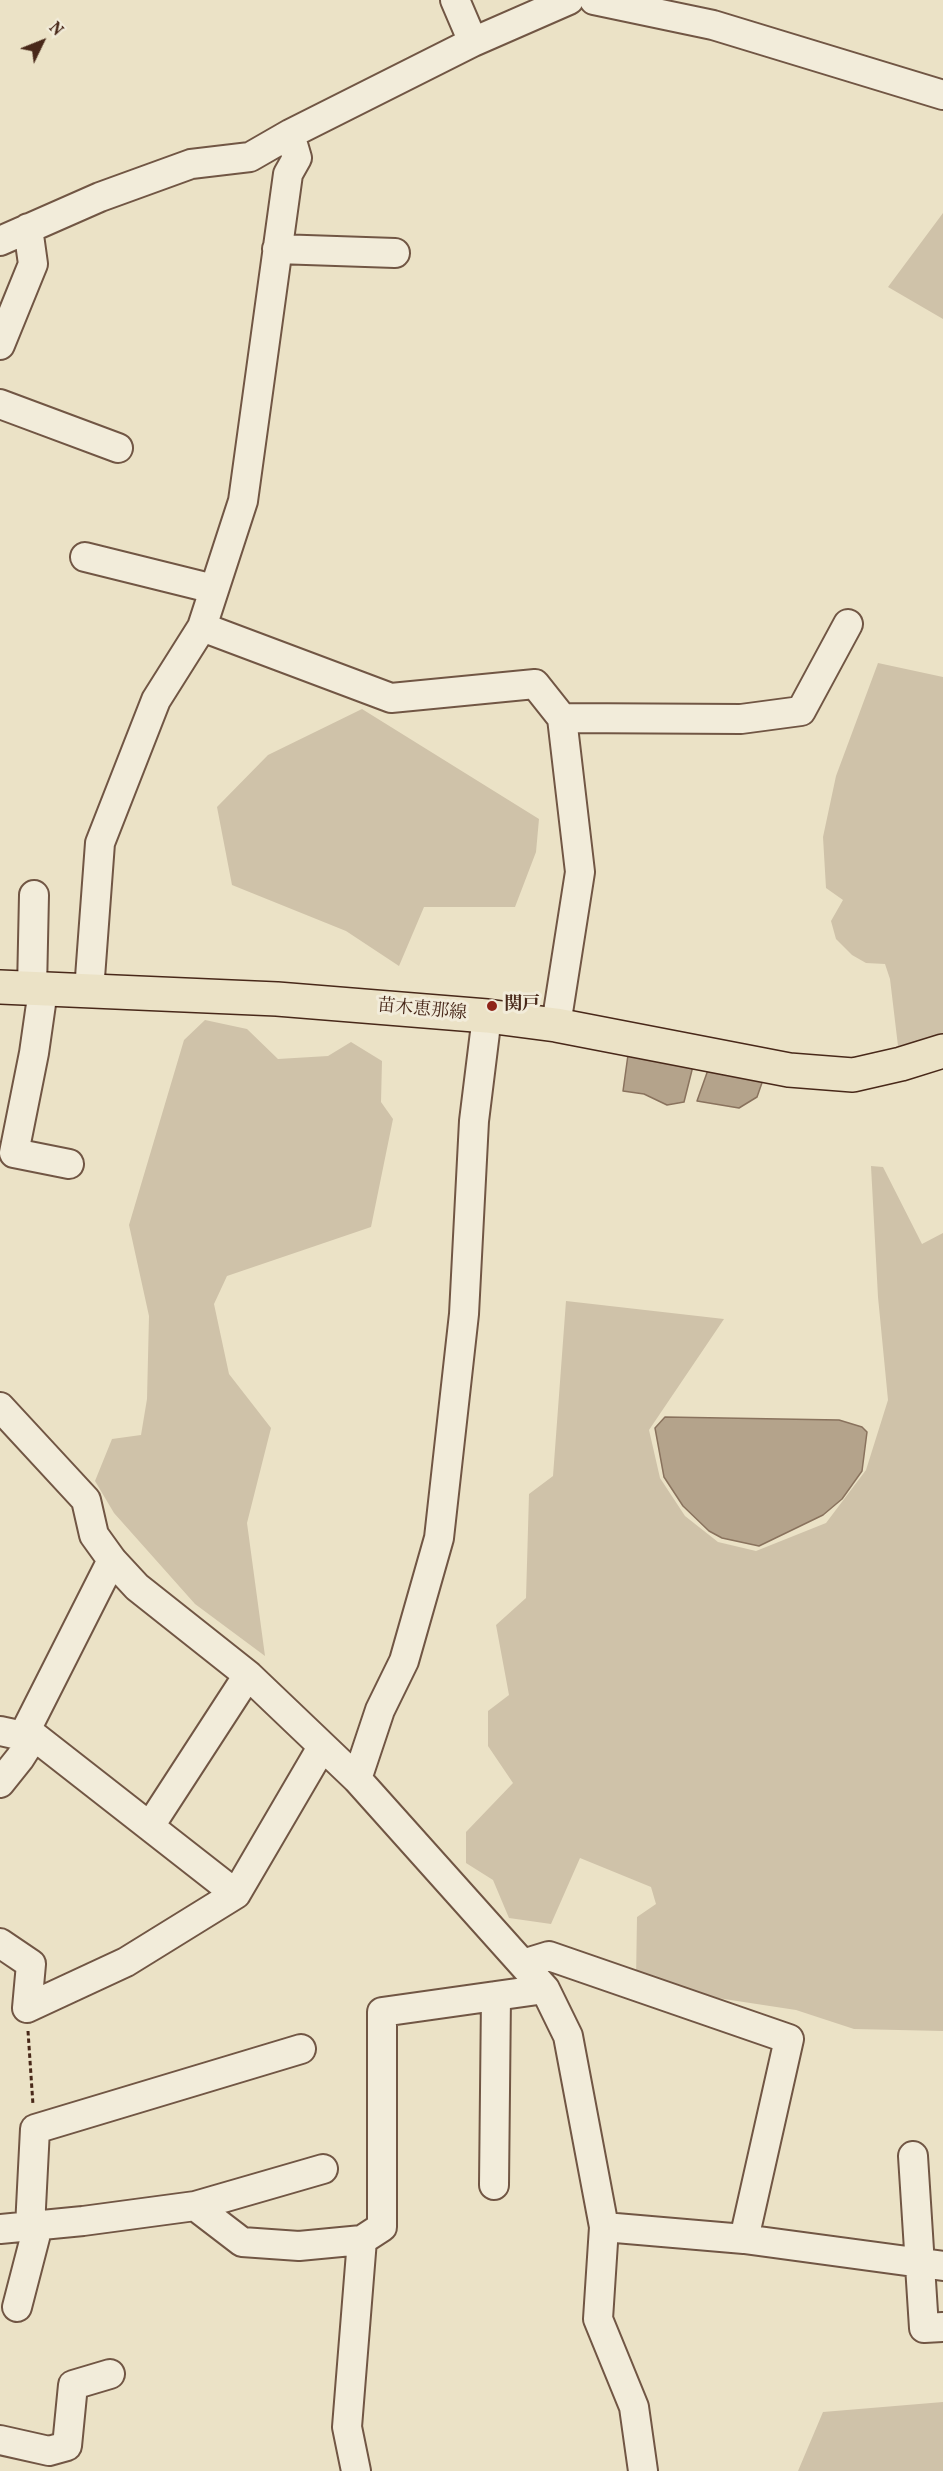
<!DOCTYPE html>
<html>
<head>
<meta charset="utf-8">
<style>
  body { margin:0 }
  #map { position:relative; width:943px; height:2471px; overflow:hidden; background:#ebe2c6; font-family:Vollkorn,serif }
  canvas { display:block }
  .north { position:absolute; left:12px; top:12px; width:60px; height:60px; -webkit-text-stroke:4px #f2ecda; paint-order:stroke; rotate:47deg; font-size:16px; font-weight:700; line-height:24px; text-align:center; color:#482819 }
  .north::after { content:''; display:block; margin:auto; width:21px; height:27px; background:#482819; clip-path:polygon(50% 0,100% 100%,50% 72%,0 100%) }
</style>
</head>
<body>
<div id="map">
<canvas width="943" height="2471"></canvas>
<div class="north">N</div>
</div>
<script>
const ctx = document.querySelector('canvas').getContext('2d');
ctx.lineJoin = 'round';
function paint(path, color) { ctx.fillStyle = color; ctx.fill(path, 'evenodd'); }
const toPath = rows => new Path2D(rows.map(r => 'M' + r).join(''));
function strokePath(path, color, width, dash) { ctx.strokeStyle = color; ctx.lineWidth = width; ctx.lineCap = dash ? 'butt' : 'round'; ctx.setLineDash(dash || []); ctx.stroke(path); }
function label(font, color, halo, rows, align = 'center') {
  ctx.font = font + ' Vollkorn,"Noto Serif JP",serif'; ctx.lineWidth = 6; ctx.setLineDash([]); ctx.textBaseline = 'middle'; ctx.strokeStyle = halo; ctx.fillStyle = color; for (const [text, x, y, turn = 0] of rows) {
    ctx.save(); ctx.translate(x, y); ctx.rotate((+turn || 0) * Math.PI / 180); ctx.textAlign = isNaN(turn) ? turn : align; if (halo) ctx.strokeText(text, 0, 0); ctx.fillText(text, 0, 0); ctx.restore();
  }
}
paint(toPath([
  [943,213,943,319,888,287],
  [878,663,943,677,943,1045,939,1036,898,1046,890,979,885,964,866,963,852,955,836,939,831,921,843,900,826,888,823,837,836,776],
  [362,709,539,819,536,852,515,907,424,907,399,966,346,931,232,885,217,807,268,755],
  [205,1020,247,1029,278,1059,328,1056,351,1042,382,1061,381,1102,393,1119,371,1227,227,1276,214,1304,229,1374,271,1428,247,1523,265,1656,195,1604,114,1513,95,1481,112,1439,141,1435,147,1399,149,1316,129,1225,184,1040],
  [871,1166,883,1167,922,1244,943,1233,943,2031,854,2029,796,2010,711,1997,636,1980,637,1917,656,1904,651,1887,580,1858,551,1924,509,1918,493,1880,466,1863,466,1832,513,1783,488,1746,488,1711,509,1695,496,1625,526,1598,529,1494,553,1476,566,1301,724,1319,649,1430,660,1478,685,1516,718,1542,756,1551,826,1523,866,1470,888,1400,878,1297],
  [943,2402,943,2471,798,2471,823,2412]
]), '#cfc2a9');
const water = toPath([
  [628,1055,693,1066,684,1102,667,1105,644,1094,623,1091,628,1055],
  [709,1067,764,1077,757,1097,739,1108,697,1101,709,1067],
  [665,1417,839,1420,862,1427,867,1432,862,1471,842,1499,823,1515,759,1546,722,1538,709,1531,683,1506,664,1477,655,1428,665,1417]
]);
paint(water, '#b4a38b');
strokePath(water, '#89725d', 1.5);
const minor = toPath([
  [455,0,473,42],
  [594,0,713,25,943,95],
  [0,241,100,197,191,164,250,157,290,134,473,42,569,0],
  [277,249,395,253],
  [0,345,33,264,28,228],
  [0,404,118,448],
  [85,557,214,589],
  [202,627,391,698,535,684,562,718,580,872,556,1025],
  [562,718,741,719,801,711,848,624],
  [32,989,34,895],
  [43,990,34,1053,14,1153,69,1164],
  [89,991,100,843,156,700,202,627,243,501,288,174,297,158,290,134],
  [0,1407,86,1500,94,1535,112,1560,137,1587,248,1675,357,1779,545,1989,568,2036,604,2227,598,2319,634,2407,643,2471],
  [0,1731,23,1736,34,1736,236,1894],
  [23,1736,112,1560],
  [357,1779,380,1710,404,1661,439,1538,464,1314,474,1121,487,1016],
  [0,1783,20,1758,34,1736],
  [150,1826,248,1675],
  [0,1943,31,1964,27,2008],
  [523,1964,549,1956,789,2039,744,2239],
  [27,2008,126,1962,236,1894,322,1747],
  [913,2156,924,2328,943,2327],
  [494,2185,496,1996],
  [195,2206,323,2169],
  [30,2227,35,2129,301,2049],
  [604,2227,744,2239,943,2266],
  [0,2229,83,2221,195,2206,242,2242,299,2246,362,2240,382,2227,382,2012,545,1989],
  [17,2307,38,2226],
  [0,2440,49,2451,67,2446,73,2385,110,2374],
  [356,2471,347,2427,362,2240]
]);
const major = toPath([
  [0,987,277,999,487,1016,556,1025,789,1070,853,1075,901,1064,943,1051]
]);
strokePath(minor, '#715644', 32);
strokePath(major, '#482819', 36);
strokePath(toPath([
  [28,2031,33,2105]
]), '#482819', 3, [4.5, 3]);
strokePath(minor, '#f2ecda', 28);
strokePath(major, '#ebe2c6', 33);
for (const [x, y, r, color] of [
  [492,1006,6,"#8f2418"]
]) { const dot = new Path2D(); dot.arc(x, y, r, 0, 2 * Math.PI); ctx.fillStyle = color; ctx.fill(dot); strokePath(dot, '#f2ecda', 2); }
label('bold 18px', '#482819', '#f2ecda', [
  ["関戸",504,1006]
], 'left');
label('18px', '#482819', '#f2ecda', [
  ["苗木恵那線",422,1011,5]
]);
</script>
</body>
</html>
